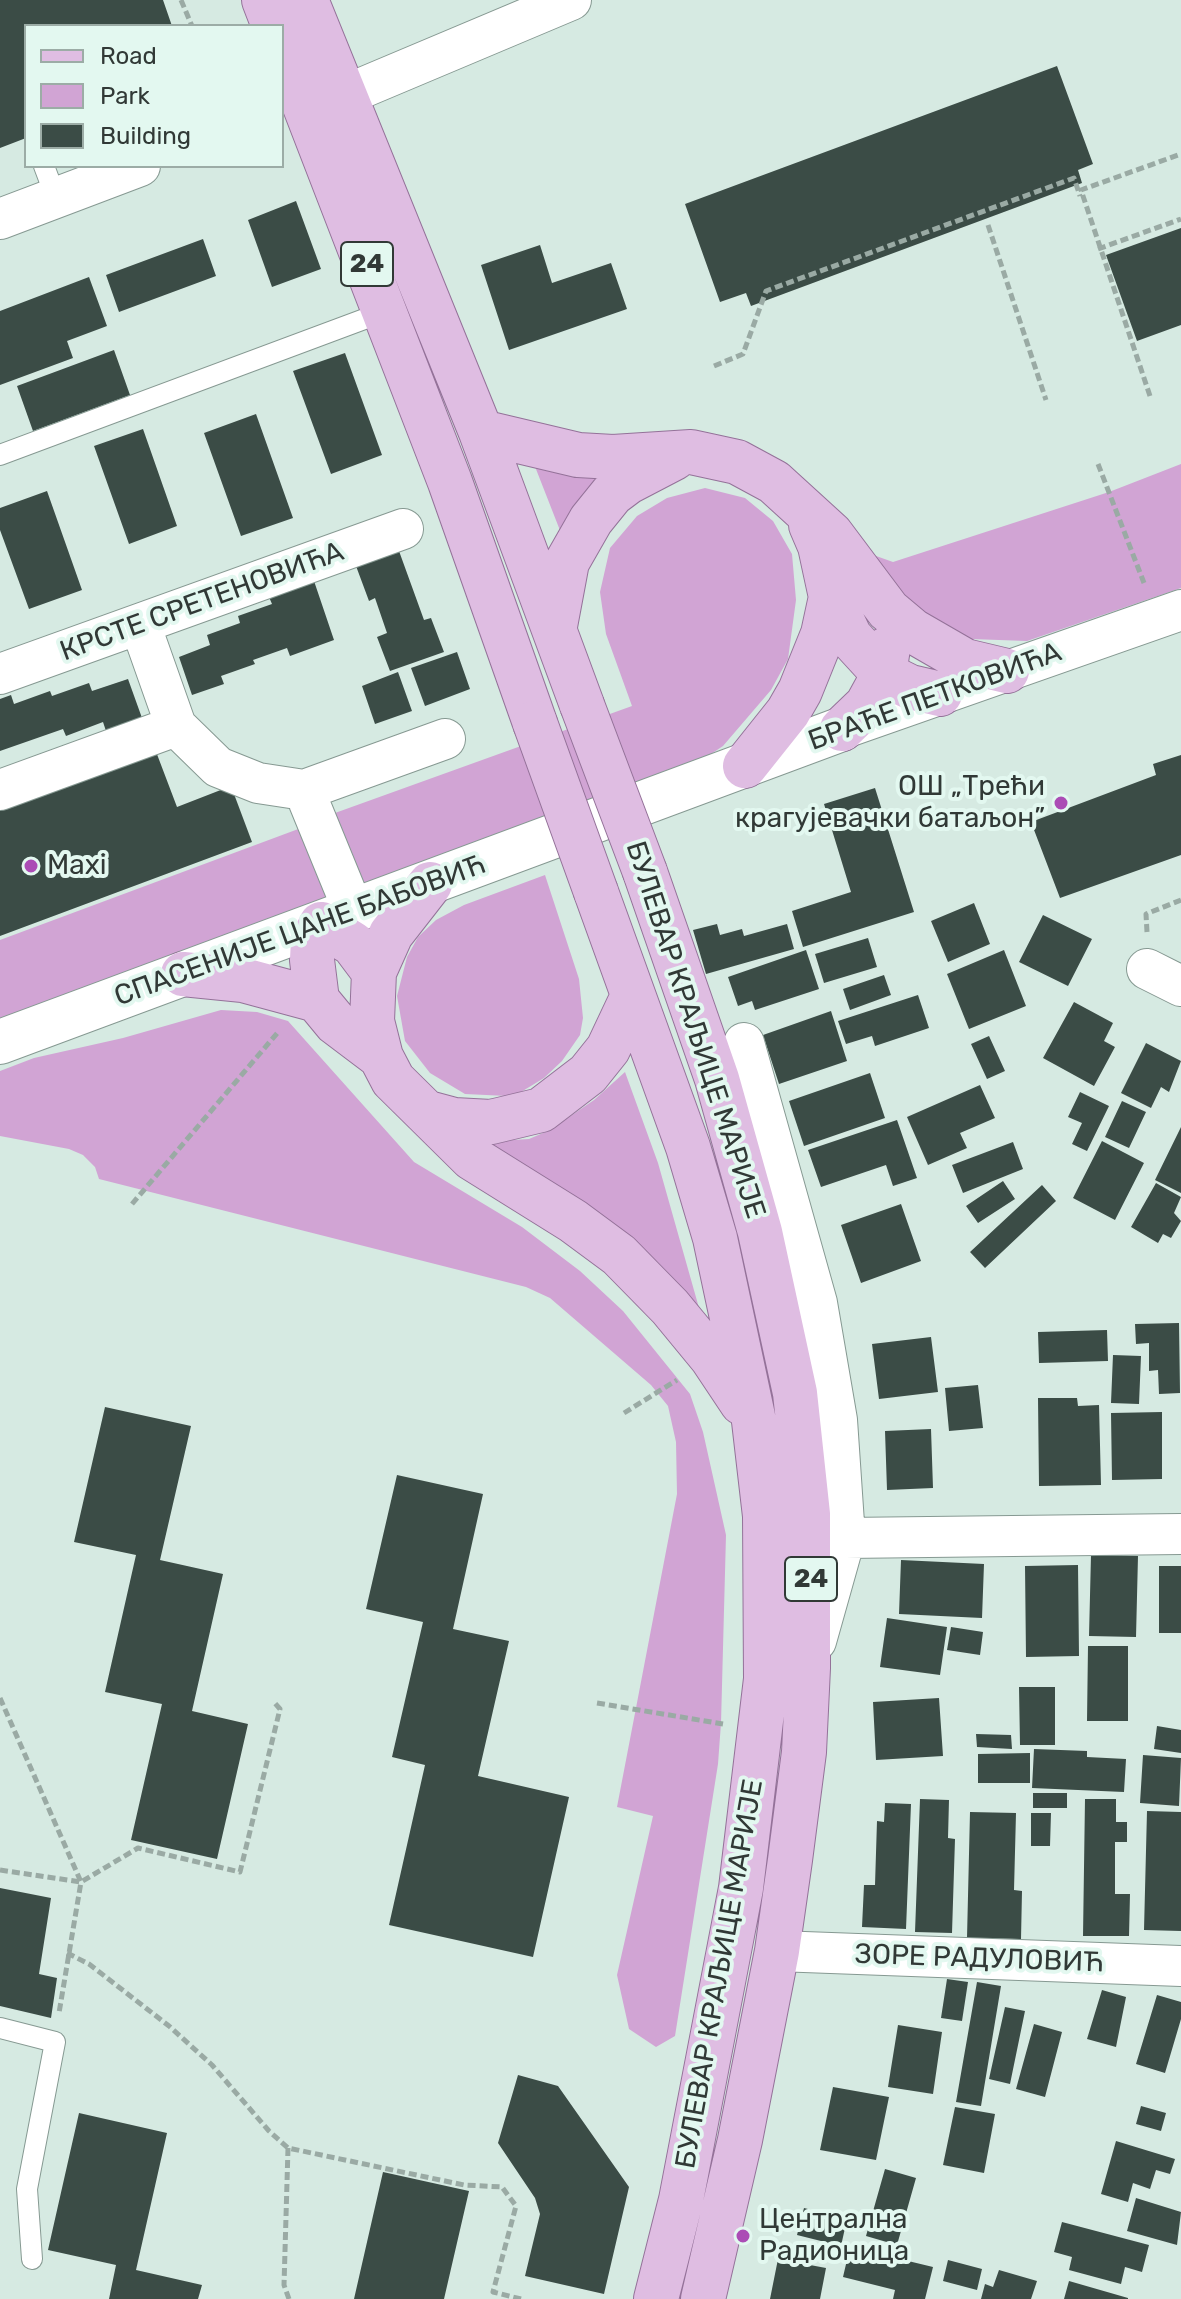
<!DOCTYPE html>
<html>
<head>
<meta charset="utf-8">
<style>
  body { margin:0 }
  #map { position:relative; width:1181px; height:2299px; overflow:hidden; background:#d6eae2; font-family:Rubik,sans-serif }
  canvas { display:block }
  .legend { position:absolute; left:24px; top:24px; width:260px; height:144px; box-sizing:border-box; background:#e3f8f0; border:2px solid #9caca6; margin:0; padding:10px 14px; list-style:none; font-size:24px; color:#313936 }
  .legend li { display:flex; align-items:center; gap:16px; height:40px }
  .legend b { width:40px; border:2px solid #9caca6 }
</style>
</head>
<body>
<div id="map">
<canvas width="1181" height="2299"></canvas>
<ul class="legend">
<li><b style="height:10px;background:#dfbde2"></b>Road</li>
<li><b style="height:22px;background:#d1a4d4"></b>Park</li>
<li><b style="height:22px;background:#3b4c46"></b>Building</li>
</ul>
</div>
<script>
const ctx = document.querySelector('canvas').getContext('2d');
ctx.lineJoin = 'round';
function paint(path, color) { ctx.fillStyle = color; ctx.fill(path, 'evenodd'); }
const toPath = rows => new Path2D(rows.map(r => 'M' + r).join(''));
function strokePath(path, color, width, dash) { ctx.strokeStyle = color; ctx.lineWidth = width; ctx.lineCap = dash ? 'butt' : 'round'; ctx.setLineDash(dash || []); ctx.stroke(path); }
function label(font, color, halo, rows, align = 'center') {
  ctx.font = font + ' Rubik,sans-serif'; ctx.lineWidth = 8; ctx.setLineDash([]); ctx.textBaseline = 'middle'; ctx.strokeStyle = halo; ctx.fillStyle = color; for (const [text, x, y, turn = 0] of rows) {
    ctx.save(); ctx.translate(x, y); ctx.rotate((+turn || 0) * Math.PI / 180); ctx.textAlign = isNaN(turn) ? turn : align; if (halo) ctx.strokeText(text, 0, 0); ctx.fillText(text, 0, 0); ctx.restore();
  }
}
paint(toPath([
  [534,464,619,468,561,533],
  [1181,464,1181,588,1027,641,971,639,924,616,862,551,893,562,1109,492],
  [705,488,745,498,773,521,792,554,796,600,788,659,771,690,723,746,690,768,362,885,335,813,632,706,606,634,600,592,610,548,637,516,667,498],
  [301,828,327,898,0,1019,0,940],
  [545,875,579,979,583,1018,580,1035,562,1061,544,1078,521,1092,507,1096,465,1094,430,1073,405,1041,397,996,407,957,418,937,436,920,464,905],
  [221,1010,257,1012,288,1021,414,1162,522,1227,580,1271,623,1311,690,1394,703,1432,726,1535,721,1723,718,1764,675,2036,656,2047,629,2029,617,1975,653,1816,617,1807,677,1494,676,1442,668,1406,651,1385,550,1298,526,1287,99,1179,95,1167,83,1155,69,1149,0,1136,0,1071,34,1058,123,1038],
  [625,1072,658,1163,701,1315,482,1142,529,1139,550,1130,594,1100]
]), '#d1a4d4');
paint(toPath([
  [0,0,163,0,172,26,26,26,26,138,0,148],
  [1057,66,1093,164,1078,170,1082,183,751,306,746,293,720,302,685,204],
  [296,201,321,269,272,287,248,220],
  [1181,228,1181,325,1137,341,1106,255],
  [203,239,216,276,119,312,106,275],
  [540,245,552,283,611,263,627,309,509,350,481,265],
  [89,277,107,326,67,341,73,358,0,385,0,311],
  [114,350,130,395,33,431,17,386],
  [345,353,382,455,331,474,293,371],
  [256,414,293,518,241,536,204,433],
  [143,429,177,526,129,544,94,446],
  [47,491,82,590,29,609,0,530,0,508],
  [399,551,424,620,431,618,444,652,390,671,377,637,387,633,375,598,369,601,356,566],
  [314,581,334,640,290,656,287,648,253,660,255,664,221,676,224,684,192,695,179,657,210,645,207,635,240,623,238,616,272,604,269,597],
  [457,652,470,689,425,706,411,668],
  [398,672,412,711,375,724,362,686],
  [128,679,142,718,106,731,103,722,66,736,63,729,0,751,0,699,11,695,14,704,50,691,52,696,89,683,92,691],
  [155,749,177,807,231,786,252,842,0,936,0,807],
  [1181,755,1181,855,1060,898,1031,822,1156,775,1153,764],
  [875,788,914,912,803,947,792,911,851,892,824,804],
  [974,903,990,944,948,962,931,921],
  [1043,915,1092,939,1068,986,1019,962],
  [717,924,720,935,742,929,744,936,787,924,794,949,706,974,693,930],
  [868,938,877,967,824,983,815,954],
  [806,950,819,989,755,1010,752,1001,738,1006,728,977],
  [1004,950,1026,1006,969,1029,947,974],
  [884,975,891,995,850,1010,843,989],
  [918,995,929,1028,875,1046,872,1036,846,1044,838,1021],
  [1074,1002,1113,1023,1104,1041,1115,1047,1094,1086,1043,1058],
  [831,1011,847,1061,779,1084,763,1035],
  [989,1036,1005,1071,987,1079,971,1044],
  [1146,1043,1181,1061,1169,1092,1161,1087,1151,1108,1121,1093],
  [870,1073,885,1118,804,1146,789,1101],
  [980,1085,995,1118,960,1133,967,1148,928,1165,907,1117],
  [1080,1092,1109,1106,1087,1151,1072,1144,1082,1123,1068,1117],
  [1122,1101,1146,1112,1129,1148,1105,1137],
  [897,1120,917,1178,893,1186,886,1165,821,1187,808,1150],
  [1181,1127,1181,1193,1155,1180],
  [1102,1141,1144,1163,1115,1220,1073,1198],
  [1013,1142,1023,1169,963,1193,952,1165],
  [1003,1181,1015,1199,978,1223,966,1206],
  [1156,1183,1181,1197,1174,1213,1181,1221,1171,1238,1163,1234,1158,1243,1131,1227],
  [1042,1185,1056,1201,985,1268,970,1252],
  [901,1204,921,1261,861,1283,841,1225],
  [1179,1323,1180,1393,1159,1394,1158,1370,1149,1371,1149,1343,1136,1344,1135,1324],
  [1107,1330,1108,1361,1039,1363,1038,1332],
  [931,1337,938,1392,879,1399,872,1344],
  [1113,1355,1141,1356,1139,1404,1111,1403],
  [978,1385,983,1428,949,1431,945,1388],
  [1038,1398,1077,1398,1078,1406,1099,1405,1101,1485,1039,1486],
  [105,1407,191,1426,160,1560,223,1574,192,1711,248,1724,217,1859,131,1840,162,1704,105,1692,136,1555,74,1542],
  [1162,1412,1162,1479,1112,1480,1111,1413],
  [931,1429,933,1488,887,1490,885,1431],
  [397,1475,483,1494,453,1629,509,1641,478,1776,569,1797,533,1957,389,1925,425,1765,392,1757,423,1622,366,1609],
  [1091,1555,1138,1556,1136,1637,1089,1636],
  [901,1560,984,1564,982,1618,899,1614],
  [1078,1565,1079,1656,1026,1657,1025,1566],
  [1159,1566,1181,1566,1181,1633,1159,1633],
  [887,1618,947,1627,940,1675,880,1667],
  [951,1627,983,1632,980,1655,947,1650],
  [1088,1646,1128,1646,1128,1721,1087,1721],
  [1019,1687,1055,1687,1055,1745,1020,1745],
  [939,1698,943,1756,876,1760,873,1702],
  [1157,1726,1181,1730,1181,1753,1154,1749],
  [976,1734,1011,1735,1012,1749,977,1747],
  [1034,1749,1087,1751,1087,1757,1126,1759,1124,1792,1032,1788],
  [1030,1753,1030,1783,978,1783,978,1754],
  [1143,1755,1181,1758,1179,1806,1140,1803],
  [1033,1793,1067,1793,1067,1808,1033,1808],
  [920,1799,949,1800,948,1838,955,1839,952,1933,915,1932],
  [1085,1799,1116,1799,1116,1822,1127,1822,1127,1842,1115,1842,1115,1894,1130,1894,1129,1936,1083,1936],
  [885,1803,911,1804,906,1929,862,1927,864,1885,875,1885,877,1821,884,1822],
  [1147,1811,1181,1812,1181,1931,1144,1930],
  [970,1812,1016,1813,1014,1890,1022,1891,1021,1939,967,1938],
  [1031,1813,1051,1813,1050,1846,1031,1846],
  [0,1888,51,1898,39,1974,57,1978,51,2018,0,2006],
  [947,1979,968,1982,962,2021,941,2018],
  [977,1982,1001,1986,981,2106,956,2102],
  [1102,1990,1126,1997,1116,2047,1087,2039],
  [1157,1995,1181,2002,1181,2019,1165,2073,1136,2064],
  [1005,2007,1025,2011,1010,2084,989,2079],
  [1034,2024,1062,2032,1045,2097,1016,2089],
  [898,2025,942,2032,933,2094,888,2087],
  [518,2075,558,2086,629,2187,604,2294,525,2276,540,2214,535,2198,498,2143],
  [833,2087,889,2097,876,2160,820,2150],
  [1141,2106,1166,2113,1161,2131,1136,2124],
  [955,2107,995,2114,984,2173,943,2165],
  [79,2113,167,2133,136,2270,202,2285,198,2299,109,2299,116,2265,48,2250],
  [1116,2141,1175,2159,1170,2174,1156,2170,1150,2189,1133,2183,1128,2202,1101,2194],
  [885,2169,916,2178,897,2245,866,2236],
  [383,2172,469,2191,444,2299,354,2299],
  [1136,2198,1181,2212,1177,2245,1127,2231],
  [804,2208,847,2219,841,2246,797,2235],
  [1062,2222,1149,2245,1142,2272,1125,2267,1121,2284,1069,2270,1072,2257,1054,2252],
  [850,2247,933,2267,925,2299,893,2299,895,2290,843,2277],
  [778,2259,826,2268,820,2299,770,2299],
  [948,2260,982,2269,977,2290,943,2281],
  [999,2270,1037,2281,1031,2299,981,2299,985,2284,993,2287],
  [1069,2281,1128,2298,1128,2299,1064,2299]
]), '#3b4c46');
const service = toPath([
  [44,166,56,198],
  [0,455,386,311],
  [0,2028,55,2042,27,2189,32,2259]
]);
const minor = toPath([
  [343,96,571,0],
  [0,219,140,166],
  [140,624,176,726],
  [0,674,403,529],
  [842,729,1181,610],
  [0,790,176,726,218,767,258,783,304,790,354,912],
  [304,790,445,739],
  [1147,969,1181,986],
  [744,1043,817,1303,837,1420,845,1538],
  [816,1641,845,1538,1181,1534],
  [777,1951,1181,1966]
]);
const tertiary = toPath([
  [0,1042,842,729]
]);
const primary = toPath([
  [264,0,274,26],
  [306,0,481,432,582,705],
  [282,47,450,482,535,723],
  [481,432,578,455,613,457,691,452,737,462,774,482,831,534,888,610,913,631,965,661,1007,671],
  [811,525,820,546,831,597,850,637,884,674,910,687,940,694],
  [555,626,567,562,591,520,612,494,628,482,674,458],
  [842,729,867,705,884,674,888,648],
  [745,766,788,712,800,691,823,634,831,597],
  [645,872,717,1079,760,1232,795,1393,808,1514,808,1668,804,1752,790,1860,777,1951,740,2140,703,2299],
  [596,892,688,1147,715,1238,754,1421,765,1516,766,1679,741,1888,681,2200,656,2299],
  [374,972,391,934,430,884],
  [183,974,243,980,317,1000],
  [381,1057,336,1023,317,1000,312,960,313,939,321,924,353,944,374,972,372,1021,381,1057,393,1080,472,1158,573,1221,619,1255,670,1307,712,1358,742,1403],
  [428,1113,454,1120,491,1122,541,1110,588,1074,608,1049,633,996]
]);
strokePath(service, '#869992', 22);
strokePath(minor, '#869992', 42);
strokePath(tertiary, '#869992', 46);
strokePath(primary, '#947299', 46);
strokePath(toPath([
  [181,0,192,26],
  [988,225,1046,400],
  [1098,249,1181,219],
  [714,366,743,354,766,291,1074,178,1080,196],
  [1150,396,1081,190,1181,154],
  [1098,464,1144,583],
  [1147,932,1146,914,1181,900],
  [132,1204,279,1031],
  [624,1413,677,1380],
  [0,1698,81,1882,59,2013],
  [597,1703,723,1724],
  [0,1870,81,1882,138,1848,240,1872,280,1709,273,1701],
  [67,1953,89,1964,169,2026,212,2065,269,2131,288,2148,464,2185,502,2187,516,2206,493,2292,521,2299],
  [288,2148,284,2285,289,2299]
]), '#9aaaa4', 5, [8, 4]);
strokePath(service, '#fff', 20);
strokePath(minor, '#fff', 40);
strokePath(tertiary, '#fff', 44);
strokePath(primary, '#dfbde2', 44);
const primaryBridge = toPath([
  [582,705,645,872],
  [535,723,596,892]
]);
strokePath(primaryBridge, '#947299', 46, []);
strokePath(primaryBridge, '#dfbde2', 44);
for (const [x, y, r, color] of [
  [1061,803,8,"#ab4cb5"],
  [31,866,8,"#ab4cb5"],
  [743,2236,8,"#ab4cb5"]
]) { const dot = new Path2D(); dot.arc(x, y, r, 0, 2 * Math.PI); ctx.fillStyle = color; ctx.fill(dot); strokePath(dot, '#e3f8f0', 3); }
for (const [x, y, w] of [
  [367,264,52],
  [811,1579,52]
]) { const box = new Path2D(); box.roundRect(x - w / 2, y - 22, w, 44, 6); ctx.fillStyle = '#e3f8f0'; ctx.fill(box); strokePath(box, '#313936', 2); }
label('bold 26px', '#313936', null, [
  ["24",367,264],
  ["24",811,1579]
]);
label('28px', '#313936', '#e3f8f0', [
  ["КРСТЕ СРЕТЕНОВИЋА",202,602,-20],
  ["БРАЋЕ ПЕТКОВИЋА",935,697,-20],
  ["СПАСЕНИЈЕ ЦАНЕ БАБОВИЋ",300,931,-20],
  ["БУЛЕВАР КРАЉИЦЕ МАРИЈЕ",695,1030,72],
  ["ЗОРЕ РАДУЛОВИЋ",979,1959,2],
  ["БУЛЕВАР КРАЉИЦЕ МАРИЈЕ",720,1974,-80]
]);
label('28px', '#313936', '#e3f8f0', [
  ["ОШ „Трећи",1045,787,"right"],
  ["крагујевачки батаљон”",1045,819,"right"],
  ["Maxi",47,866],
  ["Централна",759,2220],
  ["Радионица",759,2252]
], 'left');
</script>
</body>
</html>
